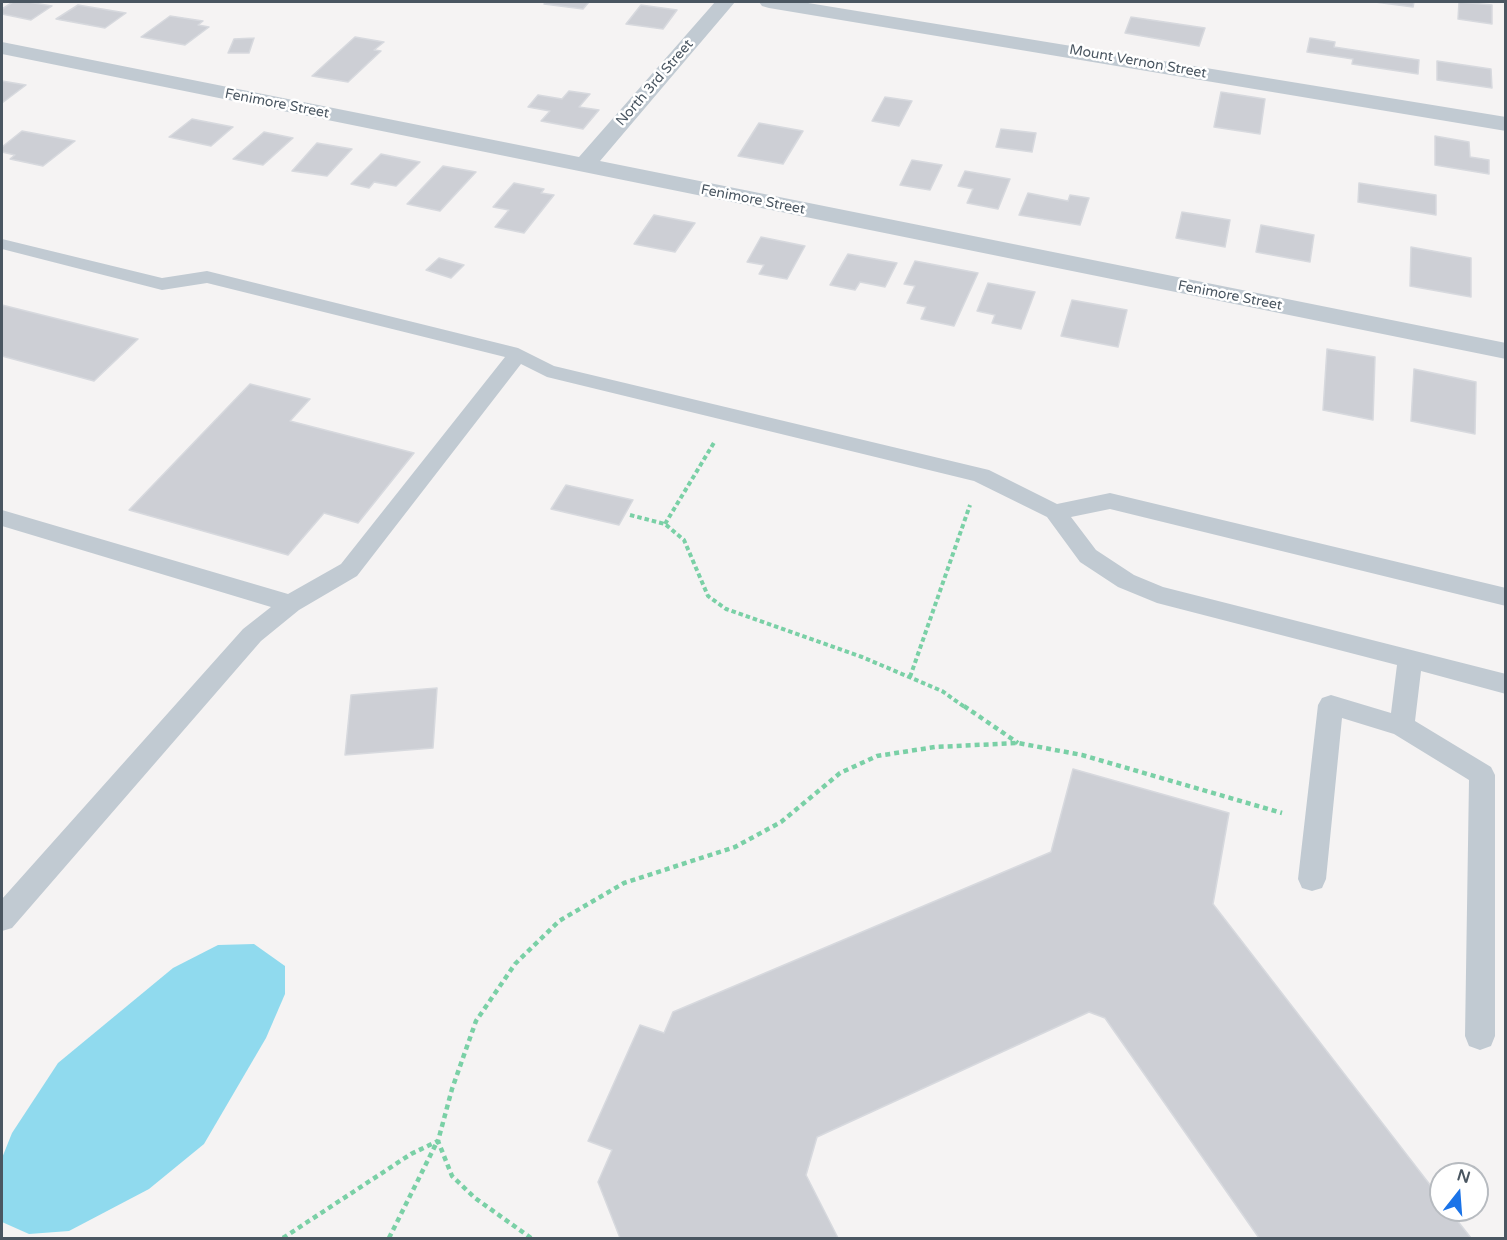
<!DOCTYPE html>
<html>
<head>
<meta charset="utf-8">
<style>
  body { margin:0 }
  #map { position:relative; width:1507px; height:1240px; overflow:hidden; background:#f5f3f3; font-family:"Varela Round",sans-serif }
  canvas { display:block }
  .frame { position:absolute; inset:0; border:3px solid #4a5661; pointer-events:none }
  .north { position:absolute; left:1429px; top:1162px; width:60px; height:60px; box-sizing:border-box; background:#fff; border:2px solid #b7bbc0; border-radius:50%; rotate:17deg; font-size:16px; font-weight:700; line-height:24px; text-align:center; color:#4a5661 }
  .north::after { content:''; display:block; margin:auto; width:21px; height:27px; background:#1a73e8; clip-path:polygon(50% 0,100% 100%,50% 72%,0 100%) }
</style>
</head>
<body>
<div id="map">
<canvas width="1507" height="1240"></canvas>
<div class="frame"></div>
<div class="north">N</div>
</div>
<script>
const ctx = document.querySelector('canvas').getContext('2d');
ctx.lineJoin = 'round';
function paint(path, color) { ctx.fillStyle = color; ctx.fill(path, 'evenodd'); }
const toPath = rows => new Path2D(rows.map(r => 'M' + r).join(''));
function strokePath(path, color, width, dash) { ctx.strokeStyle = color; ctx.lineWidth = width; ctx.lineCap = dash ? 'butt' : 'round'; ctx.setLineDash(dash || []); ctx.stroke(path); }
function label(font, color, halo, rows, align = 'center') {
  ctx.font = font + ' "Varela Round",sans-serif'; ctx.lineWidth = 5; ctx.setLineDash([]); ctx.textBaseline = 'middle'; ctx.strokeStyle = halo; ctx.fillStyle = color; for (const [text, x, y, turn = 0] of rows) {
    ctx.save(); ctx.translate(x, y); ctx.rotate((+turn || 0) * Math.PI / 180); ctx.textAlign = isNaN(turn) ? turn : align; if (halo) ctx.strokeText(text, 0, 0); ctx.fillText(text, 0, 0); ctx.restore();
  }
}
paint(toPath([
  [254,944,285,966,285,994,266,1038,204,1144,149,1189,69,1231,29,1234,2,1222,2,1158,12,1133,58,1063,173,968,218,945]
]), '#90daee');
const building = toPath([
  [13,2,28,2,52,6,31,20,2,14,2,9,13,2],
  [546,2,589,2,583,9,544,4,546,2],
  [1375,2,1414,2,1413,7,1375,2],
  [1459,2,1492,5,1492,24,1458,19,1459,2],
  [78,5,126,13,105,28,56,19,78,5],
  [641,5,677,10,663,29,626,24,641,5],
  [170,16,203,21,198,25,209,27,185,45,141,37,170,16],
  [1131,17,1205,28,1199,46,1125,33,1131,17],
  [355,37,384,42,374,50,381,51,348,82,312,76,355,37],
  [254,38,249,53,228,53,234,39,254,38],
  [1310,38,1335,42,1334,47,1419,60,1418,74,1352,64,1353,59,1307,52,1310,38],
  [1437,61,1491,69,1492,88,1437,80,1437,61],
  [2,81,26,85,2,103,2,81],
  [569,91,590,94,579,107,599,110,583,129,541,121,550,111,528,107,538,95,562,99,569,91],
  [1221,92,1265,99,1260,134,1214,127,1221,92],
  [885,97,912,101,899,126,872,121,885,97],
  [192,119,233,127,211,146,169,137,192,119],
  [759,123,803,131,783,164,738,156,759,123],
  [1001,129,1036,133,1032,152,996,147,1001,129],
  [22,131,75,141,43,166,10,159,15,155,2,152,2,147,22,131],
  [264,132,293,138,263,165,233,159,264,132],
  [1435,136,1469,142,1470,157,1489,160,1489,174,1435,165,1435,136],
  [317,143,352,149,327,176,292,171,317,143],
  [381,154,420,162,396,186,374,182,369,188,351,184,381,154],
  [912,160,942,165,930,190,900,185,912,160],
  [443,166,476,172,440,211,407,204,443,166],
  [965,171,1010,179,998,209,967,203,973,189,958,186,965,171],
  [514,183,544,189,541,193,554,195,524,233,495,227,509,210,493,207,514,183],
  [1359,183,1436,195,1436,215,1358,202,1359,183],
  [1028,193,1068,201,1070,195,1089,198,1080,225,1019,215,1028,193],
  [1182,212,1230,220,1225,247,1176,238,1182,212],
  [654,215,695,223,675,252,634,244,654,215],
  [1261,225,1314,235,1310,262,1256,252,1261,225],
  [761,237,805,246,787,279,759,274,764,265,747,262,761,237],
  [1411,247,1471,258,1471,297,1410,286,1411,247],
  [848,254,897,263,885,287,860,282,855,290,830,285,848,254],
  [439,258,464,265,451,278,426,270,439,258],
  [915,261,978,273,954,326,921,319,926,307,907,303,915,286,904,284,915,261],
  [988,283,1035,292,1021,329,992,323,995,315,977,311,988,283],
  [1072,300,1127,310,1118,347,1061,336,1072,300],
  [2,305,138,339,94,381,2,356,2,305],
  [1327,349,1375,357,1373,420,1323,410,1327,349],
  [1414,369,1476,382,1475,434,1411,421,1414,369],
  [250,384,310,399,290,421,414,453,358,523,324,513,288,555,129,510,250,384],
  [566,485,633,500,619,525,551,509,566,485],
  [437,688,433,748,345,755,351,695,437,688],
  [1073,769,1229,813,1213,904,1441,1199,1441,1210,1449,1210,1471,1238,1259,1238,1105,1018,1089,1012,817,1137,806,1175,838,1238,620,1238,598,1182,612,1150,588,1141,640,1025,664,1033,673,1012,1051,852,1073,769]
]);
paint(building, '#cdcfd5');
strokePath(building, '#d7d9de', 1.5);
strokePath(toPath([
  [630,515,665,524,684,540,708,596,726,609,862,657,942,691,966,708],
  [665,524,715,441],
  [910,677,970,505]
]), '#7ad0a6', 4, [4.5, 3]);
strokePath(toPath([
  [964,706,1018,743],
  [283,1238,411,1154,438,1141],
  [389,1238,437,1142],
  [531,1238,475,1198,452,1176,438,1141,452,1089,476,1021,515,964,559,921,624,883,735,847,781,822,840,773,877,756,935,747,1018,743,1082,755,1282,813]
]), '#7ad0a6', 4.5, [5, 4]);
paint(toPath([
  [2,239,162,278,207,271,518,348,554,366,989,470,1057,504,1110,493,1506,588,1506,606,1110,509,1071,517,1096,550,1134,575,1163,587,1506,674,1506,694,1421,671,1415,721,1491,767,1495,775,1495,1036,1491,1046,1480,1050,1469,1046,1465,1036,1469,780,1394,734,1342,718,1326,879,1322,888,1312,891,1302,888,1298,879,1318,705,1322,698,1331,695,1391,713,1397,665,1157,603,1118,587,1080,562,1047,517,974,481,547,377,521,364,357,576,299,610,261,641,12,928,2,931,2,899,243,629,271,607,2,526,2,510,288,594,341,564,505,357,207,283,162,290,2,249,2,239]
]), '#c1cad2');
paint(toPath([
  [715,2,735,2,600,161,1506,343,1506,359,2,54,2,42,579,157,715,2],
  [759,2,802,2,1506,117,1506,131,769,8,762,6,759,2]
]), '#c1cad2');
label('14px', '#4a5661', '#fff', [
  ["Mount Vernon Street",1138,62,10],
  ["North 3rd Street",655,83,-49],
  ["Fenimore Street",277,104,11],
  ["Fenimore Street",753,200,11],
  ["Fenimore Street",1230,296,11]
]);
</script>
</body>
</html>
